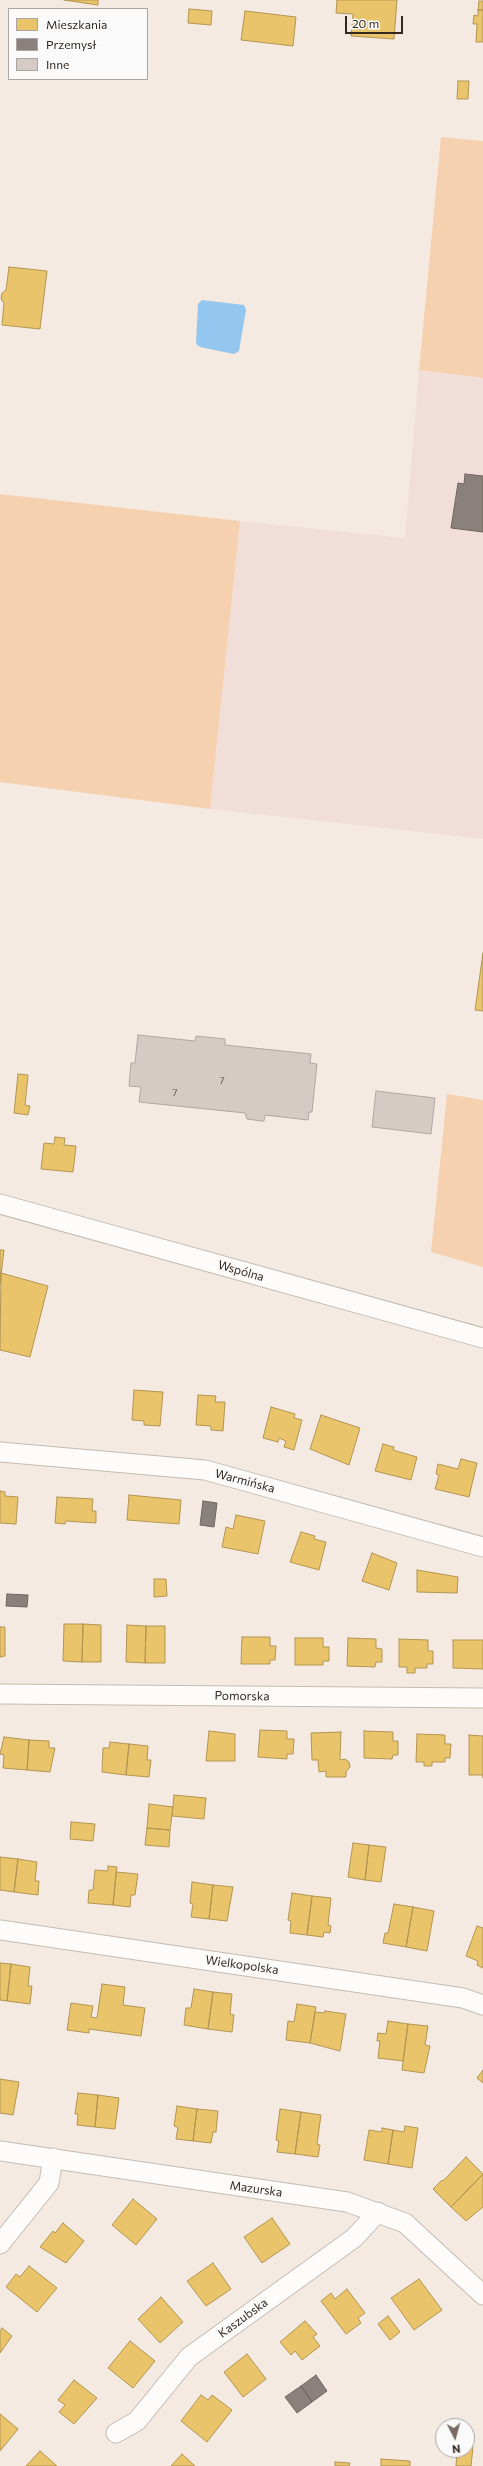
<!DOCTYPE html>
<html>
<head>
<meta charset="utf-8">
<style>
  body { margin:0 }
  #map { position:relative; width:483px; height:2466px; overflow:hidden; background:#f4eae1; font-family:Commissioner,sans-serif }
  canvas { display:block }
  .legend { position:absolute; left:8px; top:8px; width:140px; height:72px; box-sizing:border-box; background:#fafafa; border:1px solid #aba6a2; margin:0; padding:5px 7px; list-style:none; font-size:12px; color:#34281e }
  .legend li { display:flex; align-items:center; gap:8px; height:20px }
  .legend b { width:20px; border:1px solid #aba6a2 }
  .north { position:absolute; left:435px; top:2418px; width:40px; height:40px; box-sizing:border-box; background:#fafafa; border:1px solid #aba6a2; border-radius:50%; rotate:174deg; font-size:11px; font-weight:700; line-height:16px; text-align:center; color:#34281e }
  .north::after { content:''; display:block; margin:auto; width:14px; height:18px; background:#776c62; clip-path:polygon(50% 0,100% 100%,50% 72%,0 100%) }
  .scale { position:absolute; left:345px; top:16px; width:58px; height:18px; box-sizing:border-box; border:2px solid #34281e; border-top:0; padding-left:5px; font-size:12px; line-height:14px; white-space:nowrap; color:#34281e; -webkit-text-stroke:3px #fafafa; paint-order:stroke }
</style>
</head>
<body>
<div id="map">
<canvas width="483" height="2466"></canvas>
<ul class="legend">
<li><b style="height:11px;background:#e9c46a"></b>Mieszkania</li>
<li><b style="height:11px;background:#8a817c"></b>Przemysł</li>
<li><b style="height:11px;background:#d6cac5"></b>Inne</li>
</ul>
<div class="north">N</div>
<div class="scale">20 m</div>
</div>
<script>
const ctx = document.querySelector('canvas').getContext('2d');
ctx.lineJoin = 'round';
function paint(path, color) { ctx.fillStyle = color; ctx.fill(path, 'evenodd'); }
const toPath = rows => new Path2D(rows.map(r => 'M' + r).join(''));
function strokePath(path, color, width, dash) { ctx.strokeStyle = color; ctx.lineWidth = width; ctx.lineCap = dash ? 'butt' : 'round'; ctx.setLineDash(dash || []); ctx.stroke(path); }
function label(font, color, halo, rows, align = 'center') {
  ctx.font = font + ' Commissioner,sans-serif'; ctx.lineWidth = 4; ctx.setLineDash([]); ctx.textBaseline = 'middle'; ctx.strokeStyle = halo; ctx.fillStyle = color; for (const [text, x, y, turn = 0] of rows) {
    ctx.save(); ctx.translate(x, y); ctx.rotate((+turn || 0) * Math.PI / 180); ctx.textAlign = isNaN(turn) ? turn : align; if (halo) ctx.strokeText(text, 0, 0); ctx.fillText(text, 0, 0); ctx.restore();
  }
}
paint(toPath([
  [419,370,483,378,483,839,210,809,240,521,405,538]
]), '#f2ded9');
paint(toPath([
  [441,137,483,141,483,378,419,370],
  [0,494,240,521,210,809,0,782],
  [447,1094,483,1100,483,1267,431,1252]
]), '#f6d1b0');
paint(toPath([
  [202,300,244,305,246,310,239,351,234,354,200,347,196,344,198,304]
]), '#94c7ef');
const homes = toPath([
  [64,0,98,0,98,5,64,0],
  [337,0,397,0,394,39,351,36,353,14,336,13,337,0],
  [479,1,483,1,483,10,478,10,479,1],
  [189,9,212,11,211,25,188,23,189,9],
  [478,10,483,10,483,42,476,42,477,24,473,24,474,15,478,16,478,10],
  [245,11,296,17,293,46,241,40,245,11],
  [458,81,469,81,468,99,457,99,458,81],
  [9,267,47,271,40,329,2,325,4,303,1,299,2,293,6,290,9,267],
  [483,953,483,1011,475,1010,483,953],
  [18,1074,28,1075,25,1105,30,1106,28,1115,14,1113,18,1074],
  [55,1137,65,1138,64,1145,76,1146,73,1172,41,1169,44,1143,54,1144,55,1137],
  [0,1250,4,1250,0,1284,0,1250],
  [1,1273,48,1286,30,1357,0,1350,1,1273],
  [134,1390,163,1392,160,1426,144,1425,144,1421,132,1420,134,1390],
  [198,1395,216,1396,215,1402,225,1402,223,1431,211,1430,211,1426,196,1425,198,1395],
  [271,1407,295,1414,294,1418,302,1420,294,1450,284,1447,286,1441,279,1438,278,1442,263,1438,271,1407],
  [321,1415,360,1428,349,1465,310,1449,321,1415],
  [383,1444,394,1447,393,1450,417,1457,411,1480,375,1471,383,1444],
  [461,1459,477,1463,469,1497,435,1489,439,1475,436,1474,438,1464,458,1469,461,1459],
  [0,1491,5,1492,5,1496,18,1497,16,1524,0,1523,0,1491],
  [129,1495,181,1500,179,1524,127,1520,129,1495],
  [57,1497,93,1499,92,1511,96,1511,96,1523,66,1521,65,1524,55,1523,57,1497],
  [236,1515,265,1521,258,1554,222,1547,226,1527,233,1529,236,1515],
  [301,1532,315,1536,314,1539,326,1542,319,1570,290,1562,301,1532],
  [372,1553,397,1563,389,1590,362,1581,372,1553],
  [417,1570,458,1577,457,1593,417,1592,417,1570],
  [154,1579,166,1579,167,1596,154,1597,154,1579],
  [64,1624,83,1624,82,1662,63,1661,64,1624],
  [83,1624,101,1625,101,1662,82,1662,83,1624],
  [127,1625,146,1626,145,1663,126,1662,127,1625],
  [146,1626,165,1626,165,1663,145,1663,146,1626],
  [0,1627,5,1627,5,1656,0,1657,0,1627],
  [242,1637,270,1637,270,1646,276,1646,275,1660,270,1660,270,1664,241,1664,242,1637],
  [295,1638,323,1638,323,1647,329,1647,329,1661,323,1661,323,1665,295,1665,295,1638],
  [348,1638,376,1639,376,1648,382,1649,382,1662,376,1662,375,1667,347,1666,348,1638],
  [399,1639,428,1640,428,1651,433,1651,433,1664,427,1664,427,1668,415,1668,415,1673,407,1673,407,1667,399,1667,399,1639],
  [453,1640,483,1640,483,1669,453,1668,453,1640],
  [260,1730,287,1731,287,1739,294,1739,293,1754,287,1754,287,1759,258,1757,260,1730],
  [209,1731,235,1734,235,1761,206,1761,209,1731],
  [364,1731,393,1732,393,1741,398,1741,398,1755,393,1755,392,1759,364,1758,364,1731],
  [341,1732,340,1760,345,1759,349,1762,350,1767,346,1772,346,1777,326,1777,326,1771,319,1772,318,1760,312,1760,311,1733,341,1732],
  [417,1734,445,1735,445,1744,451,1744,450,1758,445,1758,445,1762,432,1762,432,1766,424,1766,424,1762,416,1762,417,1734],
  [469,1735,483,1736,483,1778,483,1775,469,1775,469,1735],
  [4,1737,29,1740,27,1770,3,1768,4,1755,0,1754,4,1737],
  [29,1740,49,1741,49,1748,55,1748,50,1772,27,1770,29,1740],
  [110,1742,129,1744,126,1775,102,1772,103,1748,109,1748,110,1742],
  [129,1744,148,1746,147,1760,151,1760,149,1777,126,1775,129,1744],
  [174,1795,206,1798,204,1819,172,1816,174,1795],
  [149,1804,173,1807,170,1830,147,1828,149,1804],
  [71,1822,95,1824,93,1841,70,1839,71,1822],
  [147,1828,170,1830,169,1847,145,1845,147,1828],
  [353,1843,369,1845,365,1880,348,1877,353,1843],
  [369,1845,386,1847,381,1882,365,1880,369,1845],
  [0,1857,18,1859,14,1892,0,1890,0,1857],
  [18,1859,37,1862,35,1881,39,1881,38,1895,14,1892,18,1859],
  [108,1866,117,1867,113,1905,88,1903,89,1890,93,1890,95,1870,108,1871,108,1866],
  [116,1872,138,1874,135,1895,131,1895,130,1907,113,1905,116,1872],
  [192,1882,213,1885,209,1919,191,1917,193,1904,190,1903,192,1882],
  [213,1885,233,1887,227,1921,209,1919,213,1885],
  [292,1893,312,1896,307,1935,290,1933,291,1921,288,1920,292,1893],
  [312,1896,331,1898,328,1925,331,1926,330,1933,324,1932,323,1937,307,1935,312,1896],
  [394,1904,413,1907,406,1947,383,1943,385,1933,388,1933,394,1904],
  [413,1907,434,1911,427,1951,406,1947,413,1907],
  [477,1926,483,1928,483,1968,477,1965,478,1961,466,1956,477,1926],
  [0,1963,11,1964,7,2001,0,2000,0,1963],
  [11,1964,30,1967,28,1986,32,1986,30,2004,7,2001,11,1964],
  [102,1984,125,1987,123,2005,145,2008,141,2036,89,2029,89,2033,67,2030,71,2003,93,2006,91,2017,97,2018,102,1984],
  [194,1989,213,1992,208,2029,184,2025,186,2008,191,2008,194,1989],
  [213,1992,232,1994,230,2014,234,2015,232,2032,208,2029,213,1992],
  [297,2004,316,2007,310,2043,286,2040,288,2021,294,2022,297,2004],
  [325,2011,346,2014,340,2051,310,2043,315,2012,325,2013,325,2011],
  [388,2021,408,2024,403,2061,378,2058,380,2041,377,2041,378,2033,386,2034,388,2021],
  [408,2024,428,2026,425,2045,430,2046,424,2073,402,2070,408,2024],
  [483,2070,483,2083,477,2078,483,2070],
  [0,2079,19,2082,13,2115,0,2113,0,2079],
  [78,2093,98,2095,95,2127,77,2125,78,2114,75,2114,78,2093],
  [98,2095,119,2098,115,2129,95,2127,98,2095],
  [177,2106,197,2109,193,2141,176,2139,178,2127,174,2126,177,2106],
  [197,2109,218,2111,216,2132,213,2132,211,2143,193,2141,197,2109],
  [280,2109,301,2112,295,2154,277,2152,279,2141,276,2140,280,2109],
  [301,2112,321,2115,317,2144,320,2145,318,2157,295,2154,301,2112],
  [405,2126,418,2128,412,2168,388,2164,393,2130,404,2132,405,2126],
  [382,2128,393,2130,388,2164,364,2160,369,2130,382,2132,382,2128],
  [466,2157,483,2174,451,2207,433,2189,442,2180,443,2181,466,2157],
  [483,2174,483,2207,466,2221,451,2207,483,2174],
  [133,2199,157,2219,136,2245,112,2225,133,2199],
  [272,2218,290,2244,262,2263,244,2237,272,2218],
  [63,2223,84,2241,66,2263,40,2247,53,2231,55,2233,63,2223],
  [213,2263,231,2289,206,2306,187,2281,213,2263],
  [29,2266,57,2288,37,2312,6,2287,16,2274,20,2277,29,2266],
  [419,2279,442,2310,414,2330,391,2298,419,2279],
  [347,2289,365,2313,358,2318,361,2323,346,2334,321,2301,331,2293,335,2299,347,2289],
  [161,2297,183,2322,160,2343,138,2319,161,2297],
  [388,2316,400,2332,390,2340,378,2324,388,2316],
  [305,2321,317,2334,313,2337,320,2346,302,2360,295,2351,291,2355,280,2342,305,2321],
  [2,2328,12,2336,0,2353,0,2331,2,2328],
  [130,2341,155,2361,133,2388,108,2368,130,2341],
  [247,2354,266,2379,243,2397,224,2372,247,2354],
  [74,2380,97,2398,74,2424,59,2412,65,2405,58,2400,74,2380],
  [201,2395,208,2400,212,2395,232,2410,207,2442,181,2421,201,2395],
  [0,2414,18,2429,0,2451,0,2414],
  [467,2447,473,2447,471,2466,456,2466,457,2450,467,2450,467,2447],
  [40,2451,57,2466,26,2466,40,2451],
  [182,2454,195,2466,171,2466,182,2454],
  [381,2459,410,2461,410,2466,381,2466,381,2459],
  [335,2462,350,2463,349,2466,335,2466,335,2462]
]);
paint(homes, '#e9c46a');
strokePath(homes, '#b39553', 1);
const industry = toPath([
  [465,474,483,476,483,532,451,528,458,483,464,484,465,474],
  [203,1501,217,1503,214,1527,200,1525,203,1501],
  [7,1594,28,1595,27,1607,6,1606,7,1594],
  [316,2375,327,2391,312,2402,301,2386,316,2375],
  [301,2386,312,2402,297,2413,285,2397,301,2386]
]);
paint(industry, '#8a817c');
strokePath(industry, '#706660', 1);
const building = toPath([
  [138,1035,195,1041,196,1036,225,1039,225,1045,311,1054,310,1063,317,1064,312,1112,309,1112,308,1120,265,1115,264,1121,261,1121,247,1119,245,1113,139,1102,141,1087,129,1086,131,1063,135,1063,138,1035],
  [376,1091,435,1098,431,1134,372,1127,376,1091]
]);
paint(building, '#d6cac5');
strokePath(building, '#b1a6a1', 1);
const minor = toPath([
  [0,1204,483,1338],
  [0,1452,205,1470,483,1547],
  [0,1694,483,1698],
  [0,1930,463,1998,483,2005],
  [0,2151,347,2202,405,2223,483,2295],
  [0,2244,49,2183,53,2158],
  [116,2433,137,2421,189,2357,354,2238,378,2212]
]);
strokePath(minor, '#c5bbb2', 21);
strokePath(minor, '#fdfcfa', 19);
label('10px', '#5c5048', null, [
  ["7",222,1081],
  ["7",175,1093]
]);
label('12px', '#34281e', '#fafafa', [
  ["Wspólna",241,1271,16],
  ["Warmińska",245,1481,15],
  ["Pomorska",242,1696,1],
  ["Wielkopolska",242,1965,8],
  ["Mazurska",256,2189,8],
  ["Kaszubska",243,2318,-36]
]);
</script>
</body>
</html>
